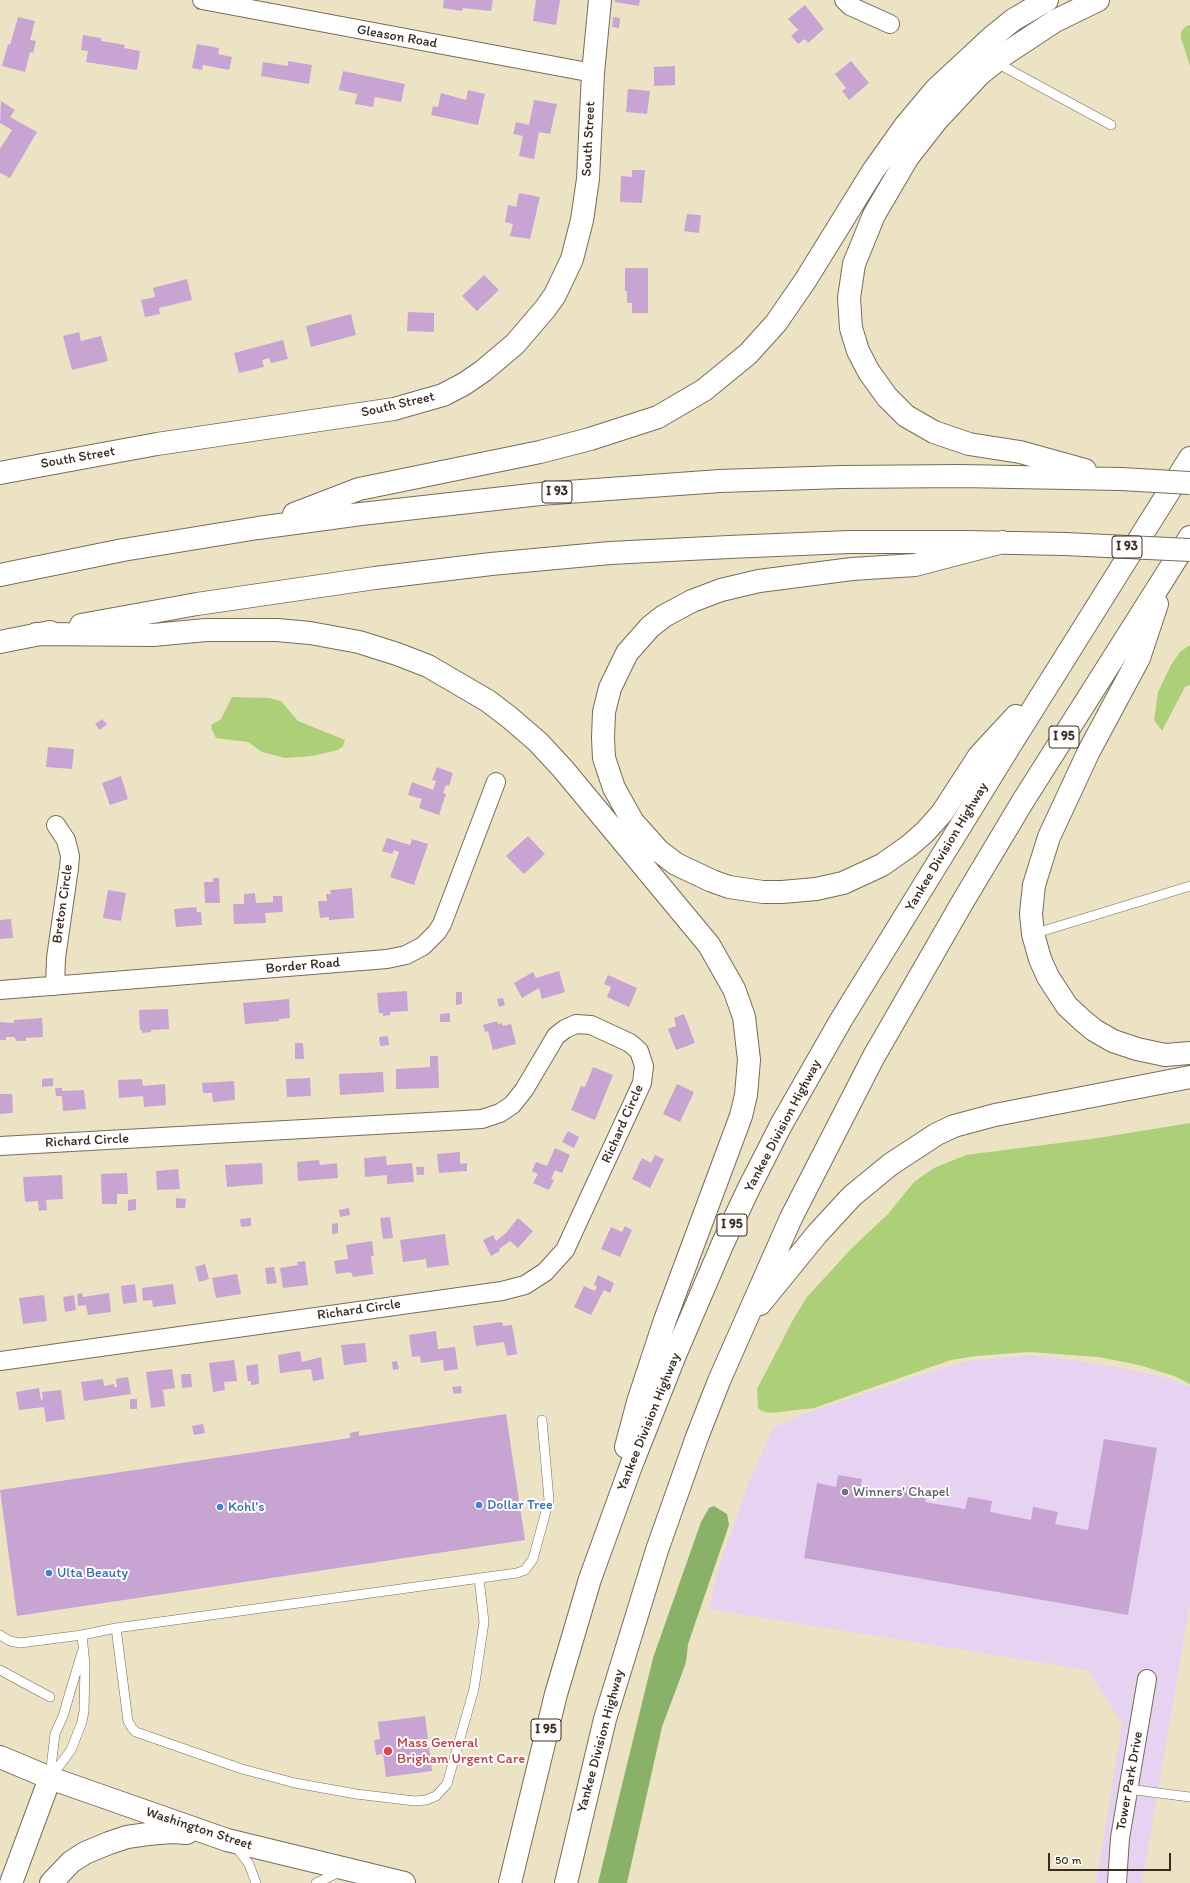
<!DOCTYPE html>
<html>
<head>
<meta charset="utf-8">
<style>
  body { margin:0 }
  #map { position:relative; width:1190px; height:1883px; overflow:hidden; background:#ece3c4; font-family:Itim,sans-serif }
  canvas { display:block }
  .scale { position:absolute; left:1048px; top:1853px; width:123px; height:18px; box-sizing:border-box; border:2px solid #3b2a1e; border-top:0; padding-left:5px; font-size:12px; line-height:14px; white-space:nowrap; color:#3b2a1e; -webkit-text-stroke:3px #fff; paint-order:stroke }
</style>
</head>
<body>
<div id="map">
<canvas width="1190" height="1883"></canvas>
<div class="scale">50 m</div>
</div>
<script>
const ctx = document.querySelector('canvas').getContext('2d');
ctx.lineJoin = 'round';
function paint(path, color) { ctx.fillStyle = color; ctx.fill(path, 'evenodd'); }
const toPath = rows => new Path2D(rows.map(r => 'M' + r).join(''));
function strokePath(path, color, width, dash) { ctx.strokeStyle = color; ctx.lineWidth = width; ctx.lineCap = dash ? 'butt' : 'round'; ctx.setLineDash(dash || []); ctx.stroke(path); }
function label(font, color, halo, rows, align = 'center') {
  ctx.font = font + ' Itim,sans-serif'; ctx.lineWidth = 4; ctx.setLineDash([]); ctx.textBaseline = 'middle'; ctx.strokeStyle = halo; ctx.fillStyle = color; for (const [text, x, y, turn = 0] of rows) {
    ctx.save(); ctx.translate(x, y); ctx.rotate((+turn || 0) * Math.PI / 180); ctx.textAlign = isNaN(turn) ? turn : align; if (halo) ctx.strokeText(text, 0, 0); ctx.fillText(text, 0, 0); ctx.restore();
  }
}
paint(toPath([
  [1026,1355,1052,1357,1121,1368,1172,1379,1190,1387,1190,1604,1142,1883,1096,1883,1122,1724,1088,1670,709,1609,719,1566,750,1480,773,1428,801,1415,933,1371,968,1361]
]), '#e5d3f1');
paint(toPath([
  [1190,25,1190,66,1181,38,1181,32,1186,26],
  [1190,645,1190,685,1185,687,1162,731,1154,720,1158,692,1171,665,1180,652],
  [232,697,269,698,281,701,298,721,345,740,343,746,338,750,312,756,285,758,262,752,248,742,216,738,212,730,211,725,221,719],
  [1190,1123,1190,1384,1174,1376,1139,1365,1099,1357,1029,1352,976,1356,951,1360,814,1408,770,1413,762,1411,758,1408,757,1389,794,1318,807,1297,851,1249,888,1214,914,1182,934,1168,966,1155,1098,1138]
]), '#accf78');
paint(toPath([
  [714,1506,727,1514,729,1525,688,1644,686,1662,680,1679,662,1727,627,1883,598,1883,653,1658,701,1522,709,1508]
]), '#89b268');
paint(toPath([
  [444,0,493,0,491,11,463,8,462,11,443,8],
  [536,0,560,0,556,25,533,21],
  [615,0,640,0,639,6,615,2],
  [805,5,824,29,808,43,805,39,798,44,791,36,798,30,788,19],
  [18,17,35,21,30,40,36,41,33,53,30,52,25,72,2,66,8,44,10,45],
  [613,17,620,18,619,28,612,27],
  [83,35,101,38,101,41,125,45,124,48,140,51,137,70,86,62,88,51,81,50],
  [197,44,219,48,218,54,232,57,229,70,203,65,202,70,192,68],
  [288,61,312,65,309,84,261,76,263,62,288,66],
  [851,61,869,83,849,100,842,91,846,88,835,74],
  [675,66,675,85,654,86,654,67],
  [343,71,405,84,401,102,375,97,373,107,355,104,357,94,339,90],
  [628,89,650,91,647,114,626,112],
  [468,90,485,94,478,125,431,115,433,106,438,107,441,93,466,100],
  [534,100,557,104,550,134,539,132,534,159,519,156,523,136,513,134,516,122,529,125],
  [1,101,15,110,10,117,37,132,10,178,0,173,0,149,12,130,0,123],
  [632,170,645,170,642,203,620,202,621,176,632,177],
  [519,193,540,197,530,239,510,236,513,224,505,222,508,205,516,207],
  [687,214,701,215,699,233,684,231],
  [625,268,648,268,648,313,632,313,632,303,627,303,627,291,625,291],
  [484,275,499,290,477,311,462,296],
  [187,279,192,300,159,308,160,314,145,317,141,300,155,297,153,288],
  [408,312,434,313,434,332,407,331],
  [351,314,356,335,311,347,306,326],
  [79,332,81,341,101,336,108,361,72,370,63,336],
  [283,340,288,359,271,363,269,358,262,360,264,367,239,373,234,353],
  [102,719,107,724,100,730,95,724],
  [48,747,74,749,72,769,46,767],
  [437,767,453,773,449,786,446,785,443,793,446,794,439,815,419,808,422,799,408,795,412,782,433,790,436,781,432,780],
  [121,776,128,799,110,805,102,783],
  [528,836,545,854,524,874,506,856],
  [387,838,410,845,412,839,428,844,414,885,390,877,399,852,394,850,392,854,382,851],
  [213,878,219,878,220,903,205,903,204,882,213,882],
  [352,888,354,918,329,920,329,917,320,918,318,901,327,901,326,894,331,894,330,890],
  [108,890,126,893,121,921,103,918],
  [255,893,256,903,273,902,273,896,282,896,283,912,265,913,266,923,234,924,233,904,244,904,244,894],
  [196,907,197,912,201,912,202,925,176,927,174,909],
  [11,919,13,938,0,939,0,920],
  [559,971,565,992,542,999,539,988,522,998,514,983,533,972,536,978],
  [608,975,637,988,629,1007,607,997,611,987,604,984],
  [407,991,408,1011,390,1012,390,1015,383,1016,383,1013,379,1013,377,993],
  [456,992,462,992,462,1004,456,1005],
  [503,998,505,1005,499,1007,497,999],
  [289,999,290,1018,279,1019,279,1021,245,1024,243,1003],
  [168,1009,169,1029,151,1030,151,1032,142,1033,142,1030,140,1030,139,1010],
  [450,1013,450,1022,440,1022,440,1014],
  [684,1014,695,1043,676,1050,668,1029,676,1026,674,1018],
  [42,1018,43,1037,26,1038,26,1041,17,1041,14,1037,6,1037,6,1040,0,1040,0,1022,14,1023,14,1020],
  [497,1021,498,1024,502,1023,503,1026,511,1024,516,1044,493,1050,488,1031,485,1032,483,1025],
  [388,1036,389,1045,380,1046,379,1037],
  [295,1043,303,1043,304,1059,295,1059],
  [430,1056,438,1056,439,1088,396,1089,396,1069,430,1067],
  [593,1067,613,1075,595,1120,571,1110,581,1086,585,1087],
  [383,1072,384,1092,340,1095,339,1074],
  [53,1078,53,1086,42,1087,42,1079],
  [310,1078,311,1096,287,1097,286,1079],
  [142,1079,143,1086,165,1084,166,1105,144,1107,143,1096,119,1098,118,1080],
  [234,1081,235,1100,213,1102,212,1093,203,1093,202,1083],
  [677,1084,694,1092,680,1122,663,1114],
  [55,1088,62,1088,62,1091,84,1090,86,1109,63,1111,62,1096,56,1096],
  [0,1094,12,1094,13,1113,0,1114],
  [568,1131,579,1137,574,1148,562,1142],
  [555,1148,570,1155,562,1173,555,1170,551,1179,554,1180,549,1190,533,1183,538,1174,532,1171,536,1162,547,1166],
  [460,1152,460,1164,467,1163,467,1171,439,1173,437,1154],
  [655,1155,664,1159,650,1188,632,1179,642,1158,651,1163],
  [386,1156,387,1165,412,1163,414,1182,387,1184,387,1175,365,1177,364,1158],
  [319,1160,320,1165,337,1163,338,1178,298,1181,297,1162],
  [262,1163,263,1184,227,1187,225,1165],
  [416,1167,424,1167,424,1175,417,1175],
  [178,1169,180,1189,157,1190,156,1171],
  [127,1173,128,1194,117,1194,117,1204,102,1204,101,1174],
  [62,1175,63,1199,46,1200,47,1210,39,1211,38,1201,25,1202,23,1177],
  [176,1198,186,1199,185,1208,176,1208],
  [136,1199,136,1210,128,1211,128,1200],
  [349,1208,350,1215,340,1217,339,1210],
  [390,1217,393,1238,383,1239,380,1218],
  [251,1218,251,1226,241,1227,240,1219],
  [518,1218,533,1231,518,1248,510,1241,499,1249,500,1251,491,1256,483,1240,493,1235,496,1241,506,1233],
  [338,1223,338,1233,332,1234,332,1224],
  [625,1226,632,1230,620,1257,601,1249,611,1227,622,1232],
  [445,1234,449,1265,427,1268,426,1259,403,1262,400,1240],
  [372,1241,374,1256,371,1256,373,1274,353,1277,351,1272,336,1274,334,1261,348,1259,346,1245],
  [305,1261,308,1285,283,1288,280,1268,298,1265,297,1262],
  [205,1264,209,1279,199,1282,195,1267],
  [274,1267,277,1283,267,1284,265,1268],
  [237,1274,241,1294,216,1298,212,1278],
  [598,1275,614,1283,610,1293,604,1290,591,1315,574,1307,584,1286,595,1291,597,1286,594,1285],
  [135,1284,137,1302,123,1304,121,1286],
  [173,1284,176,1304,153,1307,152,1300,143,1301,142,1288],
  [82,1293,83,1297,109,1293,111,1312,88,1315,86,1305,78,1306,77,1294],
  [44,1295,47,1321,23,1324,19,1298],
  [74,1295,76,1310,65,1312,63,1297],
  [502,1322,503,1326,512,1325,517,1354,507,1356,504,1342,476,1346,473,1326],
  [436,1331,438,1349,455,1347,458,1369,444,1371,443,1360,421,1363,420,1356,412,1357,409,1335],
  [365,1343,367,1362,344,1365,341,1345],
  [300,1351,302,1362,321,1357,324,1379,313,1381,311,1369,280,1373,278,1355],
  [234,1360,237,1381,224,1382,225,1390,213,1392,209,1363],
  [397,1361,399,1369,393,1370,392,1362],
  [258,1364,259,1384,251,1385,251,1381,248,1381,246,1366],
  [172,1369,175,1388,163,1390,165,1406,151,1408,146,1372],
  [181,1374,191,1374,192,1387,182,1388],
  [128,1377,131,1394,84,1401,81,1382,103,1379,104,1386,114,1384,114,1387,117,1387,116,1379],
  [461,1386,462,1393,454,1394,452,1387],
  [39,1388,41,1400,43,1399,42,1392,61,1390,65,1419,46,1422,44,1407,19,1410,16,1392],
  [130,1399,137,1399,137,1409,130,1409],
  [506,1414,525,1540,17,1616,0,1490,350,1438,350,1433,359,1431,359,1436],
  [203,1424,205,1433,194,1435,192,1426],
  [1104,1439,1157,1448,1128,1615,804,1558,817,1483,836,1487,838,1475,862,1479,860,1491,900,1498,902,1486,927,1490,925,1502,965,1509,968,1497,992,1501,990,1512,1031,1520,1033,1507,1058,1512,1055,1524,1088,1530],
  [425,1716,432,1771,386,1777,383,1754,376,1755,374,1740,380,1739,378,1722]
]), '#c8a4d3');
const lane = toPath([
  [995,62,1111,125],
  [1033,934,1190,886],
  [116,1628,128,1721,132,1728,136,1732,242,1769,295,1783,356,1794,415,1801,426,1800,436,1796,447,1784,474,1689,484,1622,479,1578],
  [0,1635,10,1641,20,1643,82,1635],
  [0,1670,50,1697],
  [50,1776,55,1734,63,1716,82,1652],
  [50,1778,71,1750,82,1722,84,1711,85,1665,82,1635,116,1628,517,1573,525,1570,533,1559,549,1500,542,1420],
  [1128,1789,1190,1797],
  [236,1847,249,1864,256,1883],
  [316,1883,340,1872]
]);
const street = toPath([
  [202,0,593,73],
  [844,0,850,6,890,24],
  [55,986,56,958,69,868,70,856,66,840,56,825],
  [0,990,387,959,406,955,423,946,437,932,442,924,496,782],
  [0,1146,482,1119,500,1113,512,1105,524,1090,556,1036,565,1029,576,1024,591,1025,630,1043,639,1051,644,1066,642,1083,565,1250,545,1272,525,1285,502,1291,0,1361],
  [1117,1883,1120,1838,1147,1679]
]);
const secondary = toPath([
  [0,473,157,444,394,409,443,395,464,384,483,371,515,344,545,309,555,295,572,259,582,220,588,179,593,73,600,0],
  [0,1757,50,1778,227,1840,404,1883],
  [11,1883,50,1778],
  [51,1883,71,1862,85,1853,109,1843,127,1837,148,1834,172,1832,187,1833]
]);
const highway = toPath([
  [1085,470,1020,452,969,444,934,432,906,416,887,397,869,372,858,351,851,328,849,298,854,264,874,215,908,157,937,120,979,75,1005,54,1055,21,1098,0],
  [294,514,359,489,540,452,590,439,658,417,704,390,748,354,776,323,805,281,873,171,905,126,936,89,992,37,1013,20,1047,0],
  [1003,542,915,565,852,569,759,581,721,590,692,601,664,616,650,627,627,653,610,688,604,712,603,738,604,758,614,788,633,822,659,851,676,864,712,881,729,887,763,892,782,892,816,889,843,883,882,865,909,846,925,832,942,813,979,756,1016,716],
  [0,575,123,550,258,528,361,514,540,494,720,481,841,477,961,476,1121,479],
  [1157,604,1139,658,1089,751,1049,837,1034,885,1031,914,1033,934,1040,959,1048,977,1067,1006,1082,1020,1094,1030,1113,1041,1137,1049,1165,1055,1190,1053],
  [81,625,197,604,375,578,491,564,610,553,729,547,849,542,966,542,1065,544],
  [36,634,153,635,206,630,277,630,310,633,359,642,397,654,428,666,488,701,509,717,538,742,563,769,709,945,734,989,744,1017,749,1060,746,1095,741,1116,665,1320,638,1402,626,1447],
  [0,642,50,632],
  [760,1304,817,1234,852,1196,891,1164,937,1134,954,1126,995,1115,1190,1077],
  [510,1883,556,1694,590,1579,631,1466,675,1355,723,1243,749,1188,781,1125,841,1020,1011,744,1190,458],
  [566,1883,605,1719,657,1550,697,1437,719,1381,791,1218,873,1058,962,903,1023,801,1190,537]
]);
strokePath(lane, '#796b58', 10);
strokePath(street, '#796b58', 20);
strokePath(secondary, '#796b58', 24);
strokePath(highway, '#796b58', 24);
strokePath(lane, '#fff', 9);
strokePath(street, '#fff', 18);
strokePath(secondary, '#fff', 22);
strokePath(highway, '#fff', 22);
const highwayBridge = toPath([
  [1121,479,1190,483],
  [1065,544,1190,550]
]);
strokePath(highwayBridge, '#796b58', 24, []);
strokePath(highwayBridge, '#fff', 22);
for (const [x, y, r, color] of [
  [845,1492,4,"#6b7280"],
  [479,1505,4,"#3f7fe0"],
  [220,1507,4,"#3f7fe0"],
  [49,1573,4,"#3f7fe0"],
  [388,1751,5,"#e0444e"]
]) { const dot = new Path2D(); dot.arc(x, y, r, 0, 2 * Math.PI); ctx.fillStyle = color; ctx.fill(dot); strokePath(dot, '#fff', 1.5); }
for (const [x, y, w] of [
  [557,492,30],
  [1127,547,30],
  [1064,737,30],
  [732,1225,30],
  [546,1730,30]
]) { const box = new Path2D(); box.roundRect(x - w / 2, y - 11, w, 22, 3); ctx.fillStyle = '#fff'; ctx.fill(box); strokePath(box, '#3b2a1e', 1); }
label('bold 13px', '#3b2a1e', null, [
  ["I 93",557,492],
  ["I 93",1127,547],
  ["I 95",1064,737],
  ["I 95",732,1225],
  ["I 95",546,1730]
]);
label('14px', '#3b2a1e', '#fff', [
  ["Gleason Road",397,37,10],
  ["South Street",589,139,-87],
  ["South Street",398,405,-13],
  ["South Street",78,458,-10],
  ["Yankee Division Highway",947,847,-59],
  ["Breton Circle",63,904,-82],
  ["Border Road",303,966,-5],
  ["Richard Circle",623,1124,-66],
  ["Yankee Division Highway",783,1126,-62],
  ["Richard Circle",87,1141,-3],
  ["Richard Circle",359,1310,-8],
  ["Yankee Division Highway",649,1422,-68],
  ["Yankee Division Highway",601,1741,-75],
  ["Tower Park Drive",1130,1781,-80],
  ["Washington Street",199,1829,18]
]);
label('14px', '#5b616d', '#fff', [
  ["Winners' Chapel",853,1492]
], 'left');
label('14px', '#366cbe', '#fff', [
  ["Dollar Tree",487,1505],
  ["Kohl's",228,1507],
  ["Ulta Beauty",57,1573]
], 'left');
label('14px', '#be3a42', '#fff', [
  ["Mass General",397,1743],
  ["Brigham Urgent Care",397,1759]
], 'left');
</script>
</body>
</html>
